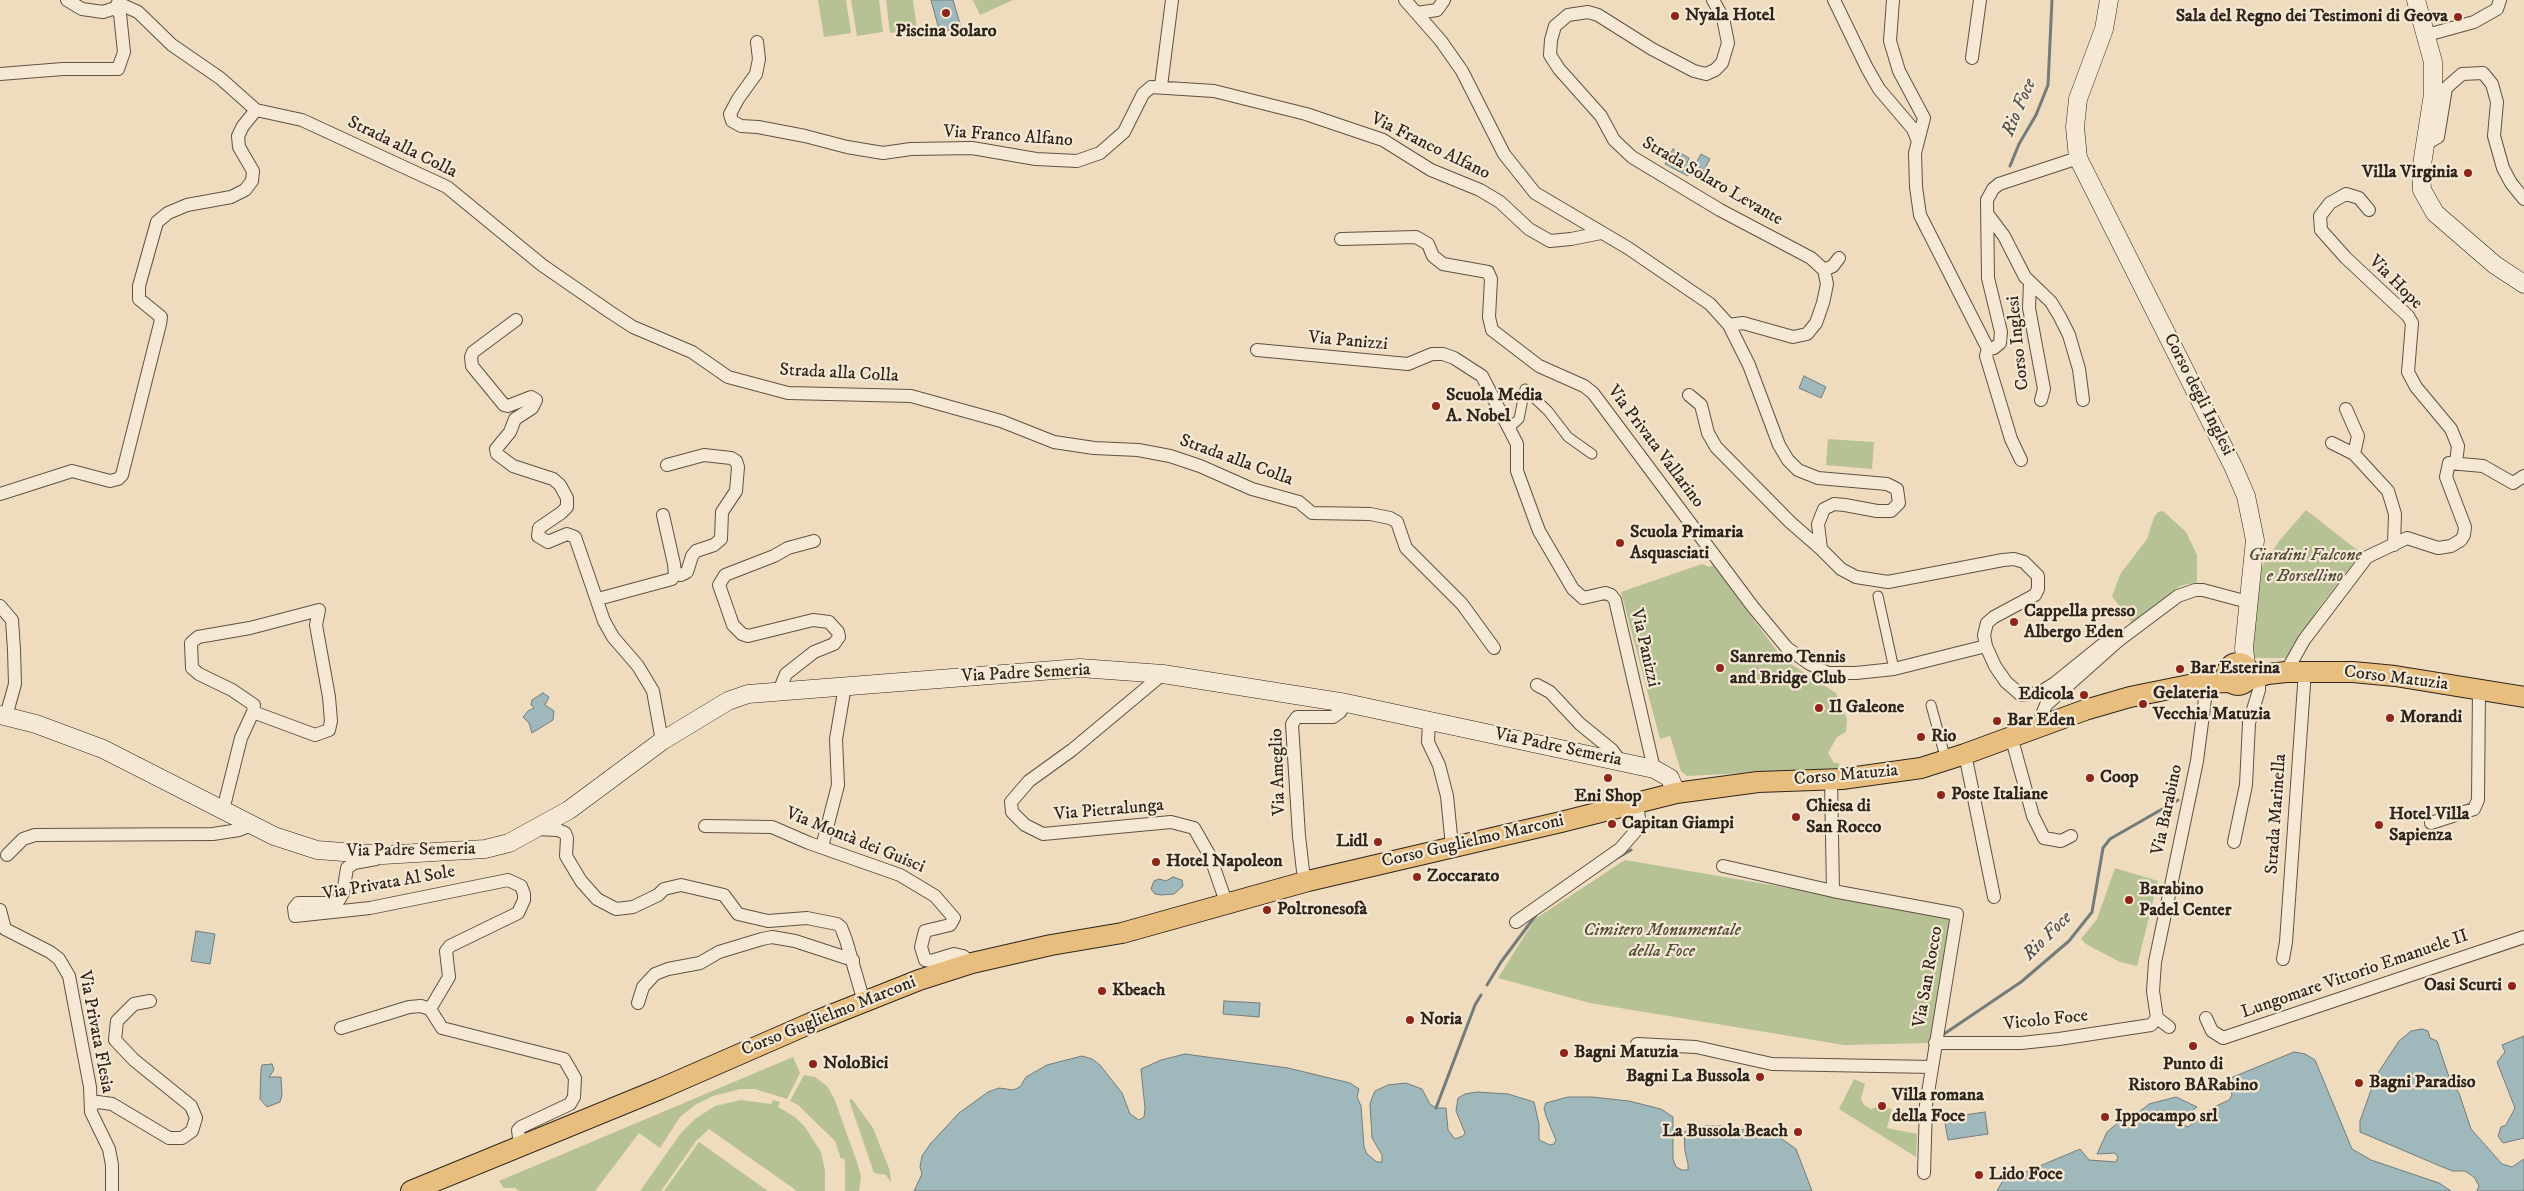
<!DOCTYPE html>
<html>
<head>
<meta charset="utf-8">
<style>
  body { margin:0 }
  canvas { display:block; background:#efdbbe }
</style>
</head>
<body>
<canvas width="2524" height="1191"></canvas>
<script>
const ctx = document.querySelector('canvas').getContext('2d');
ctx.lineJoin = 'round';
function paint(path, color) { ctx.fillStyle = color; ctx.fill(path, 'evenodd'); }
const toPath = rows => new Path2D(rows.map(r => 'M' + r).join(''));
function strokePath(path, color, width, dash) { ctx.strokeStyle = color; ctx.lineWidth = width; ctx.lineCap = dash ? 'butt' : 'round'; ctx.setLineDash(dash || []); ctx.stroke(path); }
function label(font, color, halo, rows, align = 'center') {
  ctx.font = font + ' "IM FELL DW Pica",serif'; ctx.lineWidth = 4.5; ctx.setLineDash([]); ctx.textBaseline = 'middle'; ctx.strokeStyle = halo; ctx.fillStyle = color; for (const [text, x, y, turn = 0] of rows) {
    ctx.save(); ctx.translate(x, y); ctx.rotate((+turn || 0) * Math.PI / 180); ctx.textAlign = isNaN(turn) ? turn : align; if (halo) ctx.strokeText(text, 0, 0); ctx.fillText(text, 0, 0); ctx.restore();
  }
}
paint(toPath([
  [818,0,846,0,851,33,824,37],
  [851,0,879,0,883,32,857,36],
  [886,0,913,0,917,30,890,33],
  [973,0,1013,0,980,15],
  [1828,439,1874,442,1872,469,1826,465],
  [2306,510,2361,553,2320,606,2286,658,2254,658,2253,627,2255,591,2261,568,2280,540],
  [2163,511,2186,532,2197,555,2197,582,2180,586,2132,623,2112,596,2121,573,2147,539,2154,517,2158,512],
  [1702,564,1710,567,1713,565,1777,651,1788,662,1836,693,1847,719,1846,732,1837,737,1828,753,1834,763,1839,763,1839,768,1687,776,1681,771,1670,736,1660,739,1621,592],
  [1625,860,1952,916,1931,1043,1844,1045,1590,1003,1498,978,1535,919],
  [2115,868,2158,881,2137,966,2120,962,2086,944,2081,939,2097,919],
  [793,1057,800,1073,787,1099,755,1089,740,1089,713,1096,695,1105,680,1117,660,1148,639,1133,595,1191,519,1191,515,1188,504,1188,499,1181],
  [804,1075,815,1077,827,1086,834,1098,857,1162,861,1177,859,1191,845,1191,845,1163,844,1158,841,1159,835,1141,798,1105,790,1101],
  [1854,1079,1865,1084,1861,1099,1864,1105,1871,1109,1879,1106,1892,1109,1887,1128,1917,1134,1916,1157,1839,1109],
  [852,1099,873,1128,890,1171,891,1183,886,1175,874,1173,849,1100],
  [741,1100,771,1104,773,1100,780,1102,778,1107,795,1117,805,1127,821,1152,825,1171,825,1191,797,1191,709,1129,696,1141,661,1191,640,1191,681,1133,695,1119,715,1106],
  [699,1142,768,1191,664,1191]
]), '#b6c194');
const water = toPath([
  [931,0,953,0,961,27,940,33,931,0],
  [1673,149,1689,158,1687,163,1694,167,1701,154,1710,159,1700,177,1690,172,1688,176,1665,164,1673,149],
  [1804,376,1826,387,1821,398,1799,388,1804,376],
  [543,693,549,697,545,705,554,711,553,720,532,733,529,723,523,717,528,711,534,708,531,705,532,700,543,693],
  [1173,877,1182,880,1183,886,1174,894,1161,895,1155,894,1151,889,1154,881,1159,879,1166,881,1173,877],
  [196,931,215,934,210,964,191,961,196,931],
  [1224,1001,1260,1003,1259,1017,1223,1014,1224,1001],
  [2422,1029,2428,1031,2430,1038,2437,1041,2450,1080,2459,1093,2471,1129,2502,1164,2512,1167,2524,1159,2524,1191,2477,1191,2479,1186,2474,1177,2465,1171,2453,1171,2440,1166,2360,1132,2360,1121,2376,1076,2399,1041,2411,1031,2422,1029],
  [2524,1036,2524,1138,2503,1143,2498,1136,2501,1127,2506,1125,2515,1108,2497,1062,2505,1052,2502,1045,2524,1036],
  [2294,1052,2305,1054,2315,1060,2352,1149,2371,1160,2439,1183,2451,1191,1997,1191,2002,1182,2080,1149,2089,1160,2116,1162,2118,1157,2115,1153,2097,1154,2107,1132,2127,1115,2130,1127,2132,1127,2132,1113,2138,1113,2149,1104,2176,1097,2197,1107,2184,1117,2182,1124,2188,1127,2214,1107,2229,1100,2232,1095,2228,1079,2294,1052],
  [1185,1054,1288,1068,1350,1083,1359,1089,1357,1097,1361,1106,1364,1147,1367,1154,1377,1162,1382,1162,1382,1155,1372,1138,1370,1104,1372,1098,1375,1091,1388,1085,1406,1083,1422,1089,1430,1104,1436,1108,1446,1108,1448,1130,1455,1139,1463,1136,1465,1133,1456,1111,1458,1098,1465,1094,1477,1092,1508,1094,1534,1102,1539,1124,1539,1140,1550,1145,1554,1144,1556,1140,1546,1116,1544,1108,1546,1103,1568,1097,1592,1097,1629,1101,1661,1109,1673,1117,1673,1159,1676,1167,1682,1170,1688,1170,1688,1164,1685,1151,1684,1132,1691,1129,1703,1126,1721,1126,1769,1134,1782,1139,1796,1149,1812,1191,914,1191,922,1174,920,1167,922,1156,931,1143,959,1113,988,1092,999,1088,1013,1090,1020,1087,1026,1077,1047,1065,1082,1056,1092,1059,1100,1065,1122,1093,1130,1114,1139,1120,1144,1117,1145,1108,1141,1069,1161,1060,1185,1054],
  [272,1064,274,1070,269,1077,281,1077,282,1095,280,1102,267,1107,260,1099,261,1069,262,1065,272,1064],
  [1985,1112,1988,1134,1948,1140,1944,1118,1985,1112]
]);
paint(water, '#9fb8bc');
strokePath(water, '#727d7b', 1);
strokePath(toPath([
  [2010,166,2019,144,2036,115,2048,85,2052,0],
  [1617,858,1631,850],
  [1487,985,1501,962,1536,915],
  [1944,1034,2021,982,2069,941,2092,912,2103,848,2110,839,2178,800],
  [1436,1108,1475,1005,1481,995]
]), '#727d7b', 3);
const pedestrian = toPath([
  [1508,429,1519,419,1525,389,1548,411,1568,437,1592,454],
  [1878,596,1894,669],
  [1931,705,1946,760]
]);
const minor = toPath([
  [67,0,82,9,103,12,115,8,118,3],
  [1405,0,1441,41,1462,71,1504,154,1535,193,1628,248,1710,304,1729,325,1749,365,1779,445,1788,460,1798,470,1818,478,1887,484,1897,489,1899,503,1891,511,1877,511,1845,505,1834,504,1824,509,1818,524,1821,549,1841,569,1856,577,1888,582,2003,560,2014,559,2024,562,2038,576,2038,589,2035,595,1994,617,1987,623,1984,635,1986,646,1995,666,2006,682,2021,695,2039,693,2055,683,2102,645,2112,641,2118,641],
  [1713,0,1723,18,1728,43,1722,63,1715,70,1706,74,1694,71,1652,49,1598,15,1588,12,1568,15,1555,26,1551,40,1550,55,1559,69,1601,116,1614,140,1632,157,1720,210,1811,258,1824,270,1827,284,1823,303,1816,323,1807,334,1793,337,1743,323,1729,325],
  [1834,0,1867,68,1879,89,1913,129,1917,139],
  [1893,0,1890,41,1899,71,1924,118,1915,153,1916,187,1920,215,1988,349,1994,348,2000,343,2001,332,1988,278,1987,200,1993,189,1999,184,2078,158],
  [118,3,138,12,172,45,220,78,256,110,302,120,447,187,542,265,610,312,633,327,692,352,728,377,788,393,911,396,1001,421,1054,442,1094,448,1138,450,1170,456,1200,466,1252,489,1299,502,1312,513,1370,514,1390,518,1397,522,1406,548,1462,604,1494,648],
  [1417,13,1437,10,1444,0],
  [2427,35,2474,22,2497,9,2500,0],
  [757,42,759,59,756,74,738,99,730,114,732,121,741,126,758,127,805,136,847,147,883,153,911,149,972,148,1036,159,1077,161,1100,153,1124,132,1143,94,1151,87,1214,91,1306,114,1383,140,1431,170,1480,190,1500,202,1529,229,1550,241,1571,239,1601,233],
  [1972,58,1980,0],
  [0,74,63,69,118,69,124,52,120,14,115,8],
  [1161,86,1172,0],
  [2424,145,2438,137,2446,88,2462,74,2483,73,2492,84,2497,102,2494,136,2503,168,2511,183,2524,199],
  [2369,210,2359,198,2346,194,2330,203,2320,216,2321,230,2346,258,2408,316,2412,323,2408,372,2416,387,2451,429,2458,446,2456,463],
  [1989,216,2004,236,2025,277,2051,302,2060,317,2069,335,2079,369,2083,400],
  [1341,239,1416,237,1428,244,1433,256,1443,264,1488,272,1491,279,1489,317,1492,330,1539,366,1584,386,1593,393,1753,607,1787,648,1810,664,1828,673,1856,673,1894,669,1986,646],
  [1824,270,1833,266,1839,258],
  [2030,282,2029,308,2044,389,2041,400],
  [516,320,473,352,471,357,472,366,504,405,508,406,531,397,536,400,532,408,515,419,510,432,496,449,497,454,513,466,553,479,560,485,567,498,567,507,561,513,539,528,538,536,548,542,567,534,575,537,604,621,613,637,638,666,653,691,662,741],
  [1988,349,1986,356,2011,439,2021,460],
  [1257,350,1408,364,1432,354,1443,354,1454,358,1482,376,1517,444,1517,471,1539,531,1573,589,1583,598,1605,593,1611,595,1615,600,1654,769],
  [1689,395,1701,405,1708,433,1716,447,1790,522,1821,549],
  [2346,409,2358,436,2354,454],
  [2332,443,2354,454,2388,491,2395,514,2394,545],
  [667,465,704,455,731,458,736,461,738,467,736,491,722,512,721,539,714,545,696,551,692,556,687,572,681,575,675,574],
  [0,494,72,471,110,481,118,479,122,475,160,324,161,317,139,299,139,286,157,222,168,213,187,205,231,197,245,190,252,181,253,171,239,147,238,136,243,126,256,110],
  [598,599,672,579,675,574,674,564,663,515],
  [0,606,12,620,14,650,15,684,6,716],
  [2286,672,2304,640,2367,557,2407,538,2438,548,2451,546,2461,540,2464,535,2465,527,2446,477,2449,463,2483,466,2513,483,2524,476],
  [1163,674,1072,750,1029,781,1011,802,1012,812,1025,825,1043,834,1171,822,1194,828,1210,856,1226,902],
  [1537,685,1550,692,1580,724,1612,750,1621,762],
  [779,691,786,674,814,652,834,644,839,637,838,632,829,622,813,620,748,636,742,634,733,625,719,585,725,575,774,556,788,548,814,541],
  [1429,722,1428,742,1439,765,1447,796,1452,846],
  [2042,725,2041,717,2046,705,2118,641,2178,596,2195,590,2203,590,2248,602],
  [2011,736,2033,816,2044,838,2061,841,2071,836],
  [1965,754,1994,897],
  [1831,780,1833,891],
  [223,810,241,738,253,712,254,705,232,690,199,674,192,668,191,643,198,637,250,628,319,610,316,625,329,697,331,721,329,730,315,735,253,712],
  [2431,823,2474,809,2478,800,2479,689],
  [705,826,772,827,809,843,900,875,935,896,954,918,950,925,925,931,921,947,925,960,931,961,954,954,963,956,972,963],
  [536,829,558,830,565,833,567,838,566,856,581,881,597,899,616,909,633,907,658,895,664,889,681,885,724,895,738,914,768,921,807,918,837,924,841,927,846,940,864,1002],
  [2234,842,2246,785,2249,723,2259,690,2259,678],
  [822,847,838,785,836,739,845,686],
  [7,855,23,839,35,835,213,834,239,830,252,825],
  [376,859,354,863,347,868,343,893,339,900,330,903,298,903,294,908,295,916,370,908,508,880,521,886,524,894,524,900,518,913,450,946,446,951,449,977,430,1009],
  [1723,866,1833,891,1957,914,1926,1105,1924,1173],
  [1308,881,1303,871,1299,836,1292,724,1297,717,1333,717,1340,712,1346,703],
  [0,910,5,929,50,952,59,959,69,976,90,1087,91,1112,109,1149,112,1165,112,1191],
  [1516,922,1620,849,1640,826,1637,803],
  [2283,959,2286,942,2305,671],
  [638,1003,643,987,655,974,668,969,700,963,719,952,762,939,772,937,795,941,853,960],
  [2206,1018,2212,1031,2223,1038,2524,937],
  [2169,1027,2157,1018,2153,991,2155,962,2197,761,2205,699,2204,682],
  [341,1028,409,1007,421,1006,430,1009,442,1028,564,1059,575,1078,574,1097,570,1104,521,1127,518,1130,520,1145],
  [1935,1043,2021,1043,2059,1039,2151,1025,2157,1018],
  [1637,1044,1696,1047,1772,1064,1932,1067],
  [92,1105,98,1102,112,1104,169,1138,182,1138,192,1131,196,1118,191,1106,134,1060,115,1040,117,1021,134,1004,150,1001]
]);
const secondary = toPath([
  [2109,0,2104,29,2078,99,2075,127,2078,158,2233,466,2246,496,2255,540,2244,648,2246,665],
  [2416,0,2433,62,2433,94,2421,171,2422,190,2435,213,2495,265,2524,284],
  [0,715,36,724,103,749,274,836,317,850,383,855,485,849,509,843,569,810,662,741,728,701,748,694,1080,668,1163,674,1346,703,1654,769,1670,778,1676,793]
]);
const primary = toPath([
  '2227 674a11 11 0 1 1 22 0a11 11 0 1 1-22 0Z',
  [2248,680,2268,674,2286,672,2353,672,2395,676,2524,697],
  [411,1191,660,1089,811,1023,919,980,972,963,1051,945,1122,933,1308,881,1561,822,1676,793,1758,782,1842,779,1921,768,1965,754,2085,710,2130,697,2199,683,2229,682]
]);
strokePath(pedestrian, '#5f5243', 11);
strokePath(minor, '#5f5243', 14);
strokePath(secondary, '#2f241a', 19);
strokePath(primary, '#2f241a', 22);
strokePath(pedestrian, '#f5e8d5', 9);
strokePath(minor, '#f5e8d5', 12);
strokePath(secondary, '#f5e8d5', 18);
strokePath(primary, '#e8be7f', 20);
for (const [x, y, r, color] of [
  [946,13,5,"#8f2418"],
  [1675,16,5,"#8f2418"],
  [2458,17,5,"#8f2418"],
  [2468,173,5,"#8f2418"],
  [1436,406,5,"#8f2418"],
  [1620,543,5,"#8f2418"],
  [2014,622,5,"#8f2418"],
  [1720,668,5,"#8f2418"],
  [2180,669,5,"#8f2418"],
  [2084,695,5,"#8f2418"],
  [2143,704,5,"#8f2418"],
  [1819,708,5,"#8f2418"],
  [2390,718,5,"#8f2418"],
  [1997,721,5,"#8f2418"],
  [1921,737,5,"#8f2418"],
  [1608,778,5,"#8f2418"],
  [2090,778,5,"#8f2418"],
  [1941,795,5,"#8f2418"],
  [1796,817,5,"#8f2418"],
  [1612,824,5,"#8f2418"],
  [2379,825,5,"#8f2418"],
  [1378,842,5,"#8f2418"],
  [1156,862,5,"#8f2418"],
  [1417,877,5,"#8f2418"],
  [2129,900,5,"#8f2418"],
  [1267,910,5,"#8f2418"],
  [2512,986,5,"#8f2418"],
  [1102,991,5,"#8f2418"],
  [1410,1020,5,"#8f2418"],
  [2193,1046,5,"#8f2418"],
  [1564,1053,5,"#8f2418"],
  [813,1064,5,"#8f2418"],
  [1760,1077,5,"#8f2418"],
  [2359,1083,5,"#8f2418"],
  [1882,1106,5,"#8f2418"],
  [2105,1117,5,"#8f2418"],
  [1798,1132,5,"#8f2418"],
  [1979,1175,5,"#8f2418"]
]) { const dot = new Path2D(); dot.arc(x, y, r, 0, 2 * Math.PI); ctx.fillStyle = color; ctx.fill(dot); strokePath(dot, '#f5e8d5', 2); }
label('bold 18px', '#2f241a', '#f5e8d5', [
  ["Nyala Hotel",1685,16],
  ["Sala del Regno dei Testimoni di Geova",2448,17,"right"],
  ["Piscina Solaro",946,32,"center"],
  ["Villa Virginia",2458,173,"right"],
  ["Scuola Media",1446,396],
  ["A. Nobel",1446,417],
  ["Scuola Primaria",1630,533],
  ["Asquasciati",1630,554],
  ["Cappella presso",2024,612],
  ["Albergo Eden",2024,633],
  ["Sanremo Tennis",1730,658],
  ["and Bridge Club",1730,679],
  ["Bar Esterina",2190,669],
  ["Gelateria",2153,694],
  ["Vecchia Matuzia",2153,715],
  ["Edicola",2074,695,"right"],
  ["Il Galeone",1829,708],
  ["Morandi",2400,718],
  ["Bar Eden",2007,721],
  ["Rio",1931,737],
  ["Coop",2100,778],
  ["Poste Italiane",1951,795],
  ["Eni Shop",1608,797,"center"],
  ["Chiesa di",1806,807],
  ["San Rocco",1806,828],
  ["Hotel Villa",2389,815],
  ["Sapienza",2389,836],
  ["Capitan Giampi",1622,824],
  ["Lidl",1368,842,"right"],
  ["Hotel Napoleon",1166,862],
  ["Zoccarato",1427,877],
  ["Barabino",2139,890],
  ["Padel Center",2139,911],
  ["Poltronesofà",1277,910],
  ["Oasi Scurti",2502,986,"right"],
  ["Kbeach",1112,991],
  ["Noria",1420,1020],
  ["Bagni Matuzia",1574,1053],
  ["NoloBici",823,1064],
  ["Punto di",2193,1065,"center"],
  ["Ristoro BARabino",2193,1086,"center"],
  ["Bagni La Bussola",1750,1077,"right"],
  ["Bagni Paradiso",2369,1083],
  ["Villa romana",1892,1096],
  ["della Foce",1892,1117],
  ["Ippocampo srl",2115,1117],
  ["La Bussola Beach",1788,1132,"right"],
  ["Lido Foce",1989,1175]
], 'left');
label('18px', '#2f241a', '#f5e8d5', [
  ["Via Franco Alfano",1008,137,4],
  ["Via Franco Alfano",1430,147,26],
  ["Strada alla Colla",402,148,26],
  ["Strada Solaro Levante",1712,182,30],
  ["Via Hope",2395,283,45],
  ["Via Panizzi",1348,342,5],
  ["Corso Inglesi",2019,343,-96],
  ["Strada alla Colla",839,374,3],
  ["Corso degli Inglesi",2198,395,63],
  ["Via Privata Vallarino",1655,447,53],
  ["Strada alla Colla",1236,461,20],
  ["Via Panizzi",1644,648,77],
  ["Via Padre Semeria",1026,674,-3],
  ["Corso Matuzia",2396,679,7],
  ["Via Padre Semeria",1558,748,12],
  ["Via Ameglio",1279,772,-92],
  ["Corso Matuzia",1846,776,-5],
  ["Via Barabino",2168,810,-78],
  ["Via Pietralunga",1109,811,-5],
  ["Strada Marinella",2277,814,-86],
  ["Via Montà dei Guisci",855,841,22],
  ["Corso Guglielmo Marconi",1473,842,-13],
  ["Via Padre Semeria",411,851,-1],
  ["Via Privata Al Sole",389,884,-10],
  ["Lungomare Vittorio Emanuele II",2355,975,-19],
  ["Via San Rocco",1929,977,-80],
  ["Corso Guglielmo Marconi",829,1017,-22],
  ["Vicolo Foce",2046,1021,-6],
  ["Via Privata Flesia",95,1032,79]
]);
label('italic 18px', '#514b38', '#f5e8d5', [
  ["Giardini Falcone",2305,556],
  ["e Borsellino",2305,577],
  ["Cimitero Monumentale",1662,931],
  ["della Foce",1662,952]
]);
label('italic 19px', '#51504b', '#f5e8d5', [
  ["Rio Foce",2020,108,-67],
  ["Rio Foce",2048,937,-45]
]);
</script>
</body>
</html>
